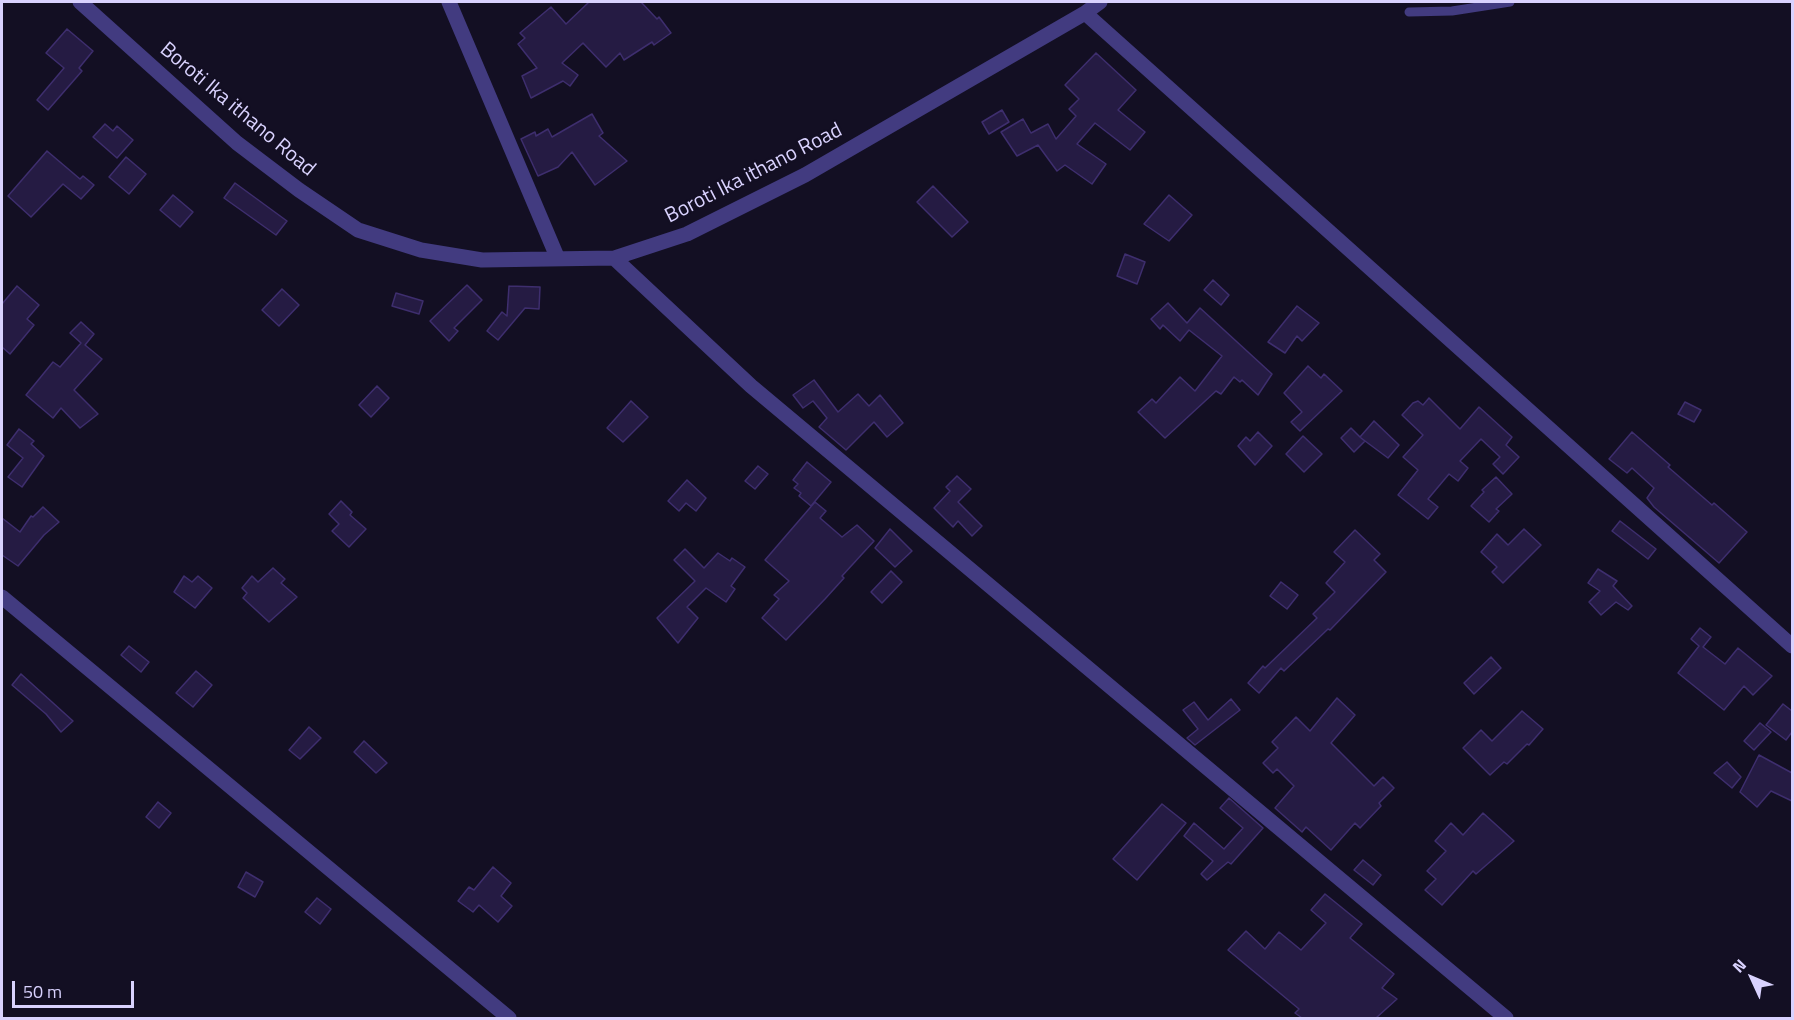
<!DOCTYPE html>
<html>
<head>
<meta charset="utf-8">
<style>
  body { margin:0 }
  #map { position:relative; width:1794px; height:1020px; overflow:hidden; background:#130f23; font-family:"Titillium Web",sans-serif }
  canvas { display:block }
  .frame { position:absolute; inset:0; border:3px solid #d9d2fe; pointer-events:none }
  .north { position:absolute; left:1722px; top:948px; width:60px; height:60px; -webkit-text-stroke:4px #130f23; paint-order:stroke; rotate:314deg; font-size:16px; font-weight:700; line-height:24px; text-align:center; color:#d9d2fe }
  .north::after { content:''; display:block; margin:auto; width:21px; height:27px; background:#d9d2fe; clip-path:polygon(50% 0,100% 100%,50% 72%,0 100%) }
  .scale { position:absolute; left:12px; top:981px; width:122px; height:27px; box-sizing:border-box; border:3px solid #d9d2fe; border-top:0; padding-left:8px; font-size:18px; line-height:21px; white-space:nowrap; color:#d9d2fe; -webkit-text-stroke:4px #130f23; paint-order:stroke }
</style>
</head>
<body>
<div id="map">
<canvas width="1794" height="1020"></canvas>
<div class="frame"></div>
<div class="north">N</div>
<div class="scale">50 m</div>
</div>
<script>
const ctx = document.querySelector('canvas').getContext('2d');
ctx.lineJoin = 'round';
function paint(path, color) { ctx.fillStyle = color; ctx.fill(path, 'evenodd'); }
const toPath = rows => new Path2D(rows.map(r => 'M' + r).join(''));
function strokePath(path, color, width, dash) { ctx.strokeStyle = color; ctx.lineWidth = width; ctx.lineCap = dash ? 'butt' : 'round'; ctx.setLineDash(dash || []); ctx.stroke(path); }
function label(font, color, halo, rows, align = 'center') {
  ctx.font = font + ' "Titillium Web",sans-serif'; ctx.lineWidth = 4.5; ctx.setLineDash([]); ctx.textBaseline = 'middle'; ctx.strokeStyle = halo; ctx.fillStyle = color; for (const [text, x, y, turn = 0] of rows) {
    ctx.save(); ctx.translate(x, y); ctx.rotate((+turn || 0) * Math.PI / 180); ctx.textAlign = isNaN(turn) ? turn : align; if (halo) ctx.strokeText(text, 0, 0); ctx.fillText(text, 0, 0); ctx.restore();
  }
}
const building = toPath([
  [589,2,641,2,657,19,659,17,671,33,654,45,652,42,624,60,620,53,606,67,583,43,562,63,578,75,570,86,563,81,531,98,522,76,537,68,518,44,525,38,520,33,551,7,566,24,589,2],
  [67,29,93,51,79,68,82,71,48,110,37,100,64,68,46,53,67,29],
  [1096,53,1136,90,1118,110,1145,132,1130,150,1095,123,1077,144,1106,164,1092,184,1065,165,1057,171,1038,145,1017,156,1001,132,1023,119,1031,133,1048,124,1056,139,1076,116,1069,109,1079,99,1065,85,1096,53],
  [1002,110,1009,122,989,134,982,122,1002,110],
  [592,114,603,133,599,136,627,161,595,185,572,152,558,167,538,176,521,139,535,132,536,136,548,129,552,137,592,114],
  [105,124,113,131,117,126,133,140,117,158,93,137,105,124],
  [47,151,80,179,83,176,94,185,81,199,63,184,31,217,8,196,47,151],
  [126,157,146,174,129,194,109,177,126,157],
  [235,183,287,221,276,235,224,198,235,183],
  [933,186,968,222,952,237,917,202,933,186],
  [173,195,193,212,180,227,160,210,173,195],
  [1169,195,1192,215,1169,241,1144,224,1169,195],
  [1125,254,1145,262,1137,284,1117,276,1125,254],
  [1213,280,1229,295,1221,305,1204,290,1213,280],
  [467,285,482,300,454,328,458,331,449,341,430,321,467,285],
  [17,286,39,305,27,319,34,325,10,354,2,347,2,304,17,286],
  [509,286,540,287,539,309,525,308,498,340,487,331,502,312,507,316,509,286],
  [282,289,299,305,279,326,262,310,282,289],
  [396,293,423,301,419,314,392,306,396,293],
  [1168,303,1187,323,1200,308,1272,374,1258,395,1242,380,1240,382,1234,377,1221,394,1216,391,1165,438,1138,412,1152,399,1156,403,1180,377,1195,391,1222,356,1189,330,1180,341,1163,325,1160,329,1151,319,1168,303],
  [1297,306,1319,323,1302,341,1297,336,1285,353,1268,342,1297,306],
  [81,322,94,334,85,345,102,359,74,390,98,414,80,428,61,408,53,418,26,395,53,362,60,367,81,343,70,333,81,322],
  [1308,366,1321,378,1324,374,1342,391,1300,431,1291,422,1302,412,1284,393,1308,366],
  [814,380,838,412,858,394,869,406,880,395,903,423,887,437,874,422,846,450,819,427,827,418,813,401,803,408,793,395,814,380],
  [377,386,389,398,371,417,359,405,377,386],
  [1429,398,1460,429,1479,407,1512,437,1506,445,1519,457,1503,474,1493,464,1500,457,1481,439,1460,461,1468,468,1458,481,1449,474,1428,499,1438,507,1428,519,1398,495,1418,470,1403,457,1423,435,1402,415,1413,403,1418,401,1423,405,1429,398],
  [631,401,648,417,623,442,607,428,631,401],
  [1685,402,1701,410,1694,422,1678,414,1685,402],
  [1374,421,1399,445,1388,458,1361,438,1365,441,1354,452,1341,438,1351,428,1360,437,1374,421],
  [19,429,34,441,31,444,44,456,22,487,8,477,23,458,7,445,19,429],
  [1258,432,1272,446,1255,465,1238,446,1246,437,1250,441,1258,432],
  [1632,432,1670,465,1668,467,1712,505,1714,503,1747,532,1719,563,1654,507,1647,498,1654,488,1632,468,1627,473,1609,459,1632,432],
  [1303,436,1322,454,1304,472,1286,454,1303,436],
  [807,462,831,482,811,506,799,496,801,493,794,488,798,484,793,480,807,462],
  [758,466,768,474,755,489,745,481,758,466],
  [957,476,971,489,958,502,982,526,972,536,958,521,953,527,934,508,950,491,946,487,957,476],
  [1496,477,1512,494,1496,509,1499,511,1489,522,1471,506,1484,492,1482,490,1496,477],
  [687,480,706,498,696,511,686,503,679,511,668,501,687,480],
  [341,501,352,512,350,515,366,529,349,547,332,531,339,524,329,514,341,501],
  [815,502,826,511,820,518,842,537,857,525,874,541,842,576,844,578,825,599,786,640,762,618,779,599,774,595,789,581,765,560,815,502],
  [43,507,59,522,44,535,18,566,2,555,2,518,20,532,31,516,33,517,43,507],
  [1620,521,1656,549,1648,559,1612,531,1620,521],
  [890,529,912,551,895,567,875,548,890,529],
  [1524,529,1541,545,1503,583,1492,572,1497,567,1481,552,1497,534,1508,545,1524,529],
  [1355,530,1380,554,1374,560,1386,572,1330,630,1328,629,1284,671,1281,668,1259,693,1248,683,1263,666,1265,668,1317,618,1313,614,1335,592,1326,583,1345,562,1334,552,1355,530],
  [685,549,704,568,718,553,730,561,732,558,745,567,731,586,735,589,726,602,706,588,687,607,698,618,678,643,657,618,695,581,674,560,685,549],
  [273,568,285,579,281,583,297,597,269,622,243,598,247,593,242,588,252,576,258,582,273,568],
  [1598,569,1617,581,1613,586,1632,606,1628,610,1616,602,1601,615,1589,602,1600,591,1588,583,1598,569],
  [891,571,902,582,882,603,871,592,891,571],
  [184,576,192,582,198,576,212,588,195,608,174,592,184,576],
  [1281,582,1298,595,1287,609,1270,596,1281,582],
  [1700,628,1711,637,1703,647,1725,664,1738,648,1772,676,1753,695,1744,686,1724,710,1678,673,1699,646,1691,639,1700,628],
  [129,646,149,662,141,672,121,655,129,646],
  [1491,657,1501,668,1474,694,1464,683,1491,657],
  [196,671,212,685,193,707,176,693,196,671],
  [21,674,73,721,61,732,46,714,12,685,21,674],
  [1337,698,1355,715,1331,743,1374,786,1383,777,1394,788,1379,803,1381,806,1360,828,1355,823,1331,850,1306,827,1302,832,1275,808,1294,786,1277,769,1273,773,1263,763,1278,748,1272,742,1296,717,1310,731,1337,698],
  [1231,699,1240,710,1195,745,1187,738,1198,729,1183,710,1194,702,1208,720,1231,699],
  [1783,704,1792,711,1792,732,1786,740,1766,725,1783,704],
  [1522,711,1543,729,1529,745,1527,744,1507,764,1504,762,1490,775,1463,748,1481,730,1492,741,1522,711],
  [1760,723,1771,732,1754,750,1744,741,1760,723],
  [309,727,321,738,300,759,289,750,309,727],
  [364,741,387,763,376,773,354,752,364,741],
  [1759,755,1792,773,1792,801,1771,791,1757,807,1740,792,1759,755],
  [1727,762,1741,777,1732,788,1714,773,1727,762],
  [1229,798,1263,828,1231,864,1228,862,1207,880,1201,874,1213,861,1184,836,1194,823,1224,849,1243,828,1220,808,1229,798],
  [158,802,171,813,159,828,146,817,158,802],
  [1162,804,1186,823,1137,880,1113,859,1162,804],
  [1483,813,1514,841,1476,874,1473,871,1442,905,1425,890,1436,879,1427,871,1446,851,1435,841,1451,823,1463,835,1483,813],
  [1363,860,1381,875,1373,885,1354,870,1363,860],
  [493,867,511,883,501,896,512,906,498,922,479,905,473,912,458,901,469,887,474,890,493,867],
  [246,872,263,882,255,897,238,887,246,872],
  [1325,894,1362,924,1350,938,1394,974,1382,988,1397,999,1376,1018,1302,1018,1295,1013,1299,1009,1228,950,1246,931,1265,949,1279,932,1301,950,1326,923,1311,910,1325,894],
  [317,898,331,909,320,924,305,912,317,898]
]);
paint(building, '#251b43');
strokePath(building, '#3e2e6e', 1.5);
strokePath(toPath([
  [1409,12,1452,11,1510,2]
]), '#423b80', 9);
strokePath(toPath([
  [80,2,237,143,299,190,358,230,421,250,482,260,614,258,687,234,805,175,1085,13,1100,2],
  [449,2,558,259],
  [1085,13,1792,646],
  [614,258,751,386,1506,1018],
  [2,597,509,1018]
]), '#423b80', 15);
label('21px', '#d9d2fe', '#130f23', [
  ["Boroti Ika ithano Road",237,110,40],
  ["Boroti Ika ithano Road",754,174,-27]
]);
</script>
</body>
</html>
